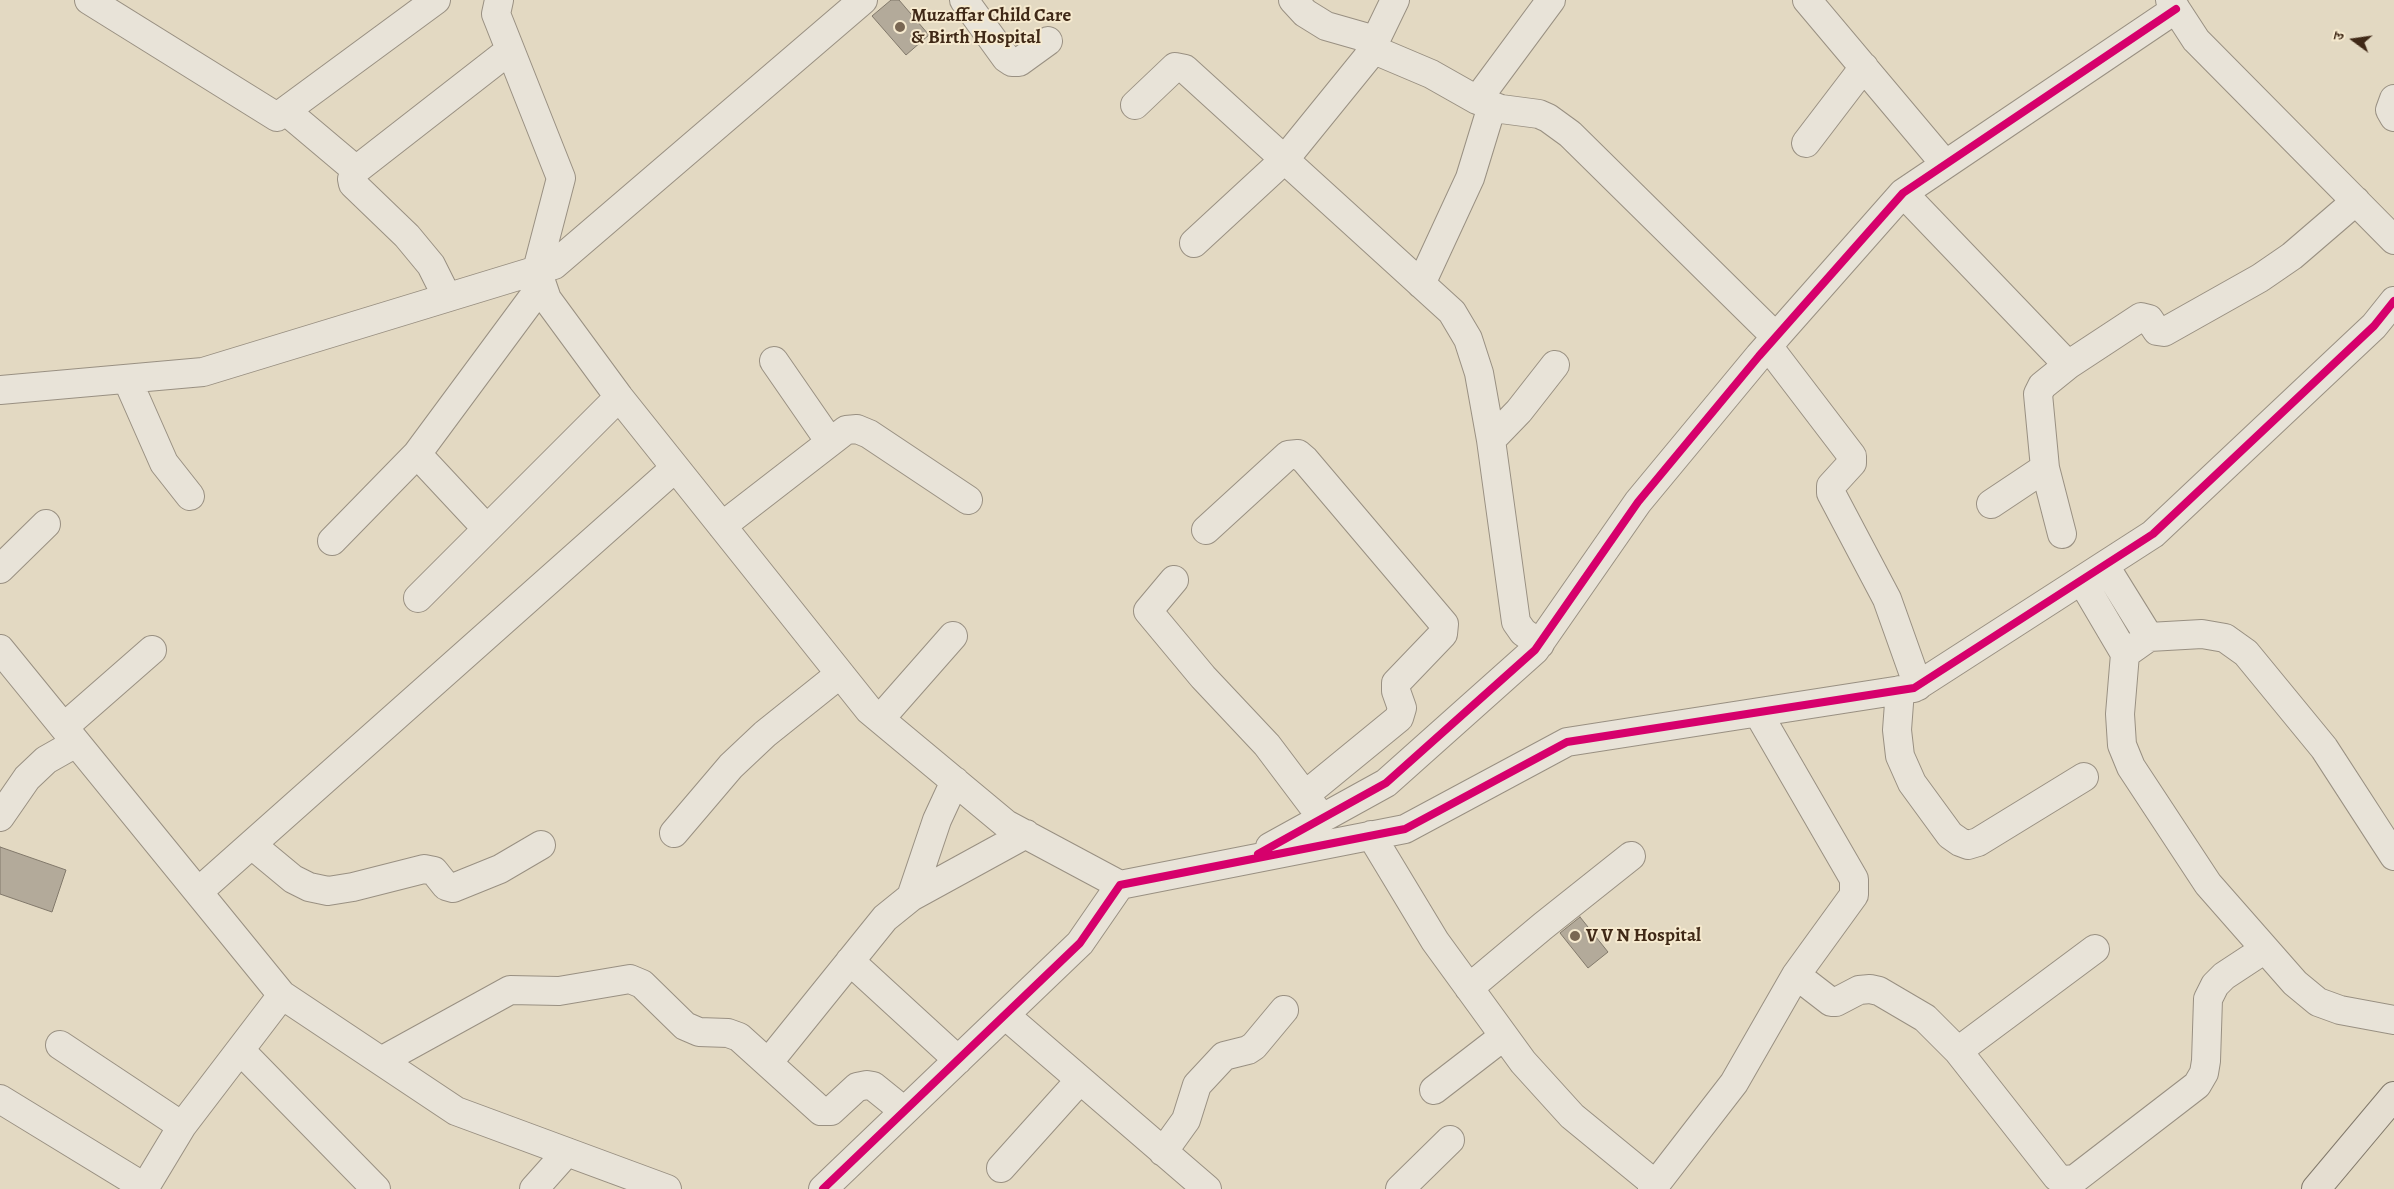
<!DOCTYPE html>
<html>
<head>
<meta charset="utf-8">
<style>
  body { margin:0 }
  #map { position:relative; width:2394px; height:1189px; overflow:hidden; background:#e3d9c2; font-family:Alegreya,"Noto Serif Devanagari",serif }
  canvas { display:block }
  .north { position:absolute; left:2329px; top:15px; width:50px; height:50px; -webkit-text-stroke:4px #f6eacf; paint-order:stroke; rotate:284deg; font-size:14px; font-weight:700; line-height:20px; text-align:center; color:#402917 }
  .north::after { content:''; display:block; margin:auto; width:18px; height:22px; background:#402917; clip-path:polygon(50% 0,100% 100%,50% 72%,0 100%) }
</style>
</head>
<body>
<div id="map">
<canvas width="2394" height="1189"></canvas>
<div class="north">उ</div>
</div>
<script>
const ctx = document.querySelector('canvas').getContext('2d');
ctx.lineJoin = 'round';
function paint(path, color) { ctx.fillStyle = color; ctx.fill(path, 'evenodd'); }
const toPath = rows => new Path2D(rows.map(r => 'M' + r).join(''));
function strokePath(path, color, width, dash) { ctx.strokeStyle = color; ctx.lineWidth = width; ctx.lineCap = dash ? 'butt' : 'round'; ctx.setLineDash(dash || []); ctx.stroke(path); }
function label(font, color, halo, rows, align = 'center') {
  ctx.font = font + ' Alegreya,serif'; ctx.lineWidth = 4; ctx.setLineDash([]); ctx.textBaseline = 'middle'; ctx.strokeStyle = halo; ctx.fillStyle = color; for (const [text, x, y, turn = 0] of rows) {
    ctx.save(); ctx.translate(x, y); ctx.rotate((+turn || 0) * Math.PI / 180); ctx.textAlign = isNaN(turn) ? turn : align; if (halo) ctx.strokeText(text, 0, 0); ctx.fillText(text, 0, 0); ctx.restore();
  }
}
const building = toPath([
  [891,0,899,0,929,35,906,55,872,16,891,0],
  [0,847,66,870,52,912,0,894,0,847],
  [1580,917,1608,952,1588,968,1560,933,1580,917]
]);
paint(building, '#b3aa9a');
strokePath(building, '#82796b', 1);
const minor = toPath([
  [89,0,277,117,436,0],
  [499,0,496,14,561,178,537,270,547,299,619,397,869,710,1006,824,1120,885],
  [964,0,1006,58,1012,62,1019,62,1048,41],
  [1293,0,1305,13,1326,26,1375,40],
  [1807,0,1945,164],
  [2170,0,2196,40,2394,240],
  [1372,49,1431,74,1477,100,1501,109,1539,114,1548,118,1570,134,1776,337],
  [2394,99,2390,110,2394,117],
  [1477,100,1551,0],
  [1135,105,1175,67,1185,69,1452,312,1468,339,1479,373,1491,440,1516,622,1523,632,1540,644],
  [286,111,356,170],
  [1806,143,1864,67],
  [1903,193,2068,365],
  [1194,243,1285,159,1367,58,1395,0],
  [1421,284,1470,178,1492,106],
  [447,297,431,265,407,236,353,184,352,179,356,170,510,50],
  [1768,346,1852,456,1852,463,1831,486,1831,493,1887,599,1918,686],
  [774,361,830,442],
  [127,379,164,463,190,496],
  [0,390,203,372,554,265,863,0],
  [1491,440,1519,411,1555,365],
  [417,454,487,529],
  [1991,504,2045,468],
  [722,526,846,430,857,429,869,434,968,500],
  [1206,530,1288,455,1298,454,1305,460,1444,624,1443,634,1396,683,1396,691,1402,708,1399,718,1305,795],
  [2062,534,2045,468,2038,394,2042,386,2068,365,2141,317,2149,319,2157,331,2164,332,2260,278,2292,256,2356,201],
  [332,541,417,454,542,285],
  [2105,566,2149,637],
  [0,569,46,524],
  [1174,580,1148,611,1203,677,1267,745,1316,810],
  [2082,581,2125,654],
  [418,598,619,397],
  [0,649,282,995,456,1111,667,1189],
  [1900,690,1897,730,1900,756,1912,783,1950,835,1960,842,1968,845,1978,842,2084,777],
  [880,719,953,636],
  [64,727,152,650],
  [0,817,27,778,46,760,76,743],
  [674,833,731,766,765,734,840,674],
  [1371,835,1435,941,1523,1062,1572,1116,1655,1184],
  [252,845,293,879,309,887,328,891,353,887,424,869,434,871,446,886,453,888,500,869,541,845],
  [1270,847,1386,783,1535,650,1638,502,1759,356,1903,193,2176,9],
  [2394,856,2324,748,2246,653,2225,638,2202,634,2149,637,2125,654,2120,714,2122,745,2131,767,2208,884,2295,983,2318,1002,2340,1010,2394,1020],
  [198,892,675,468],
  [911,897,937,820,955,781],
  [850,961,958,1060],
  [1796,975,1831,1002,1836,1002,1859,990,1870,989,1879,991,1925,1018,1958,1051,2057,1177,2065,1180,2075,1179,2197,1085,2204,1073,2206,1061,2208,999,2215,985,2224,976,2265,949],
  [1469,988,1543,926,1631,856],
  [1005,1015,1207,1189],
  [60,1045,182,1126],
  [241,1051,376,1189],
  [1958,1051,2095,949],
  [381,1061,510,990,559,991,630,979,642,984,685,1026,699,1032,728,1033,739,1037,821,1111,831,1111,857,1087,867,1085,873,1086,904,1111],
  [768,1063,885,918,911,897,1026,834],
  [1434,1090,1504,1036],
  [0,1099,144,1187],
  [1163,1152,1186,1120,1197,1085,1224,1056,1248,1050,1254,1046,1284,1010],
  [1001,1168,1080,1080],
  [144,1189,182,1126,282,995],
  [534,1189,567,1152],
  [823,1189,1080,943,1120,885,1405,829,1567,742,1914,688,2153,534,2374,326,2394,301],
  [1400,1189,1450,1140],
  [1652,1189,1734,1083,1796,975,1854,895,1854,879,1758,713]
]);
const major = toPath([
  [2316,1189,2394,1096]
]);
strokePath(minor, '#999082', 30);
strokePath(major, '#82796b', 30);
strokePath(minor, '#e8e3d8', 28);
strokePath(major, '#e5ded1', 28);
strokePath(toPath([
  [1258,854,1386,783,1535,650,1638,502,1759,356,1903,193,2176,9],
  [823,1189,1080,943,1120,885,1405,829,1567,742,1914,688,2153,534,2374,326,2394,301]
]), '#d6006c', 8);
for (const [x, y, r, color] of [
  [900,27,6,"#796753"],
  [1575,936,6,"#796753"]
]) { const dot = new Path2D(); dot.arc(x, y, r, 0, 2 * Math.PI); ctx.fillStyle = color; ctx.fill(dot); strokePath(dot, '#f6eacf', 2); }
label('bold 19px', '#402917', '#f6eacf', [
  ["Muzaffar Child Care",911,16],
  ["& Birth Hospital",911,38],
  ["V V N Hospital",1586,936]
], 'left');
</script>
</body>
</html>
